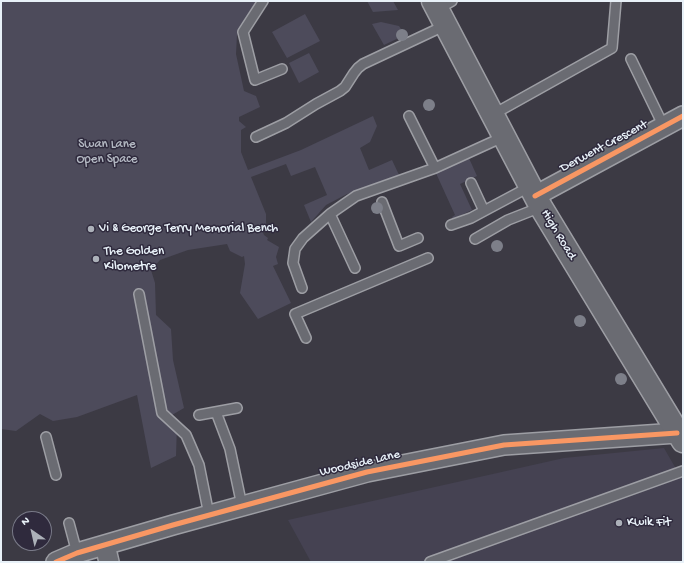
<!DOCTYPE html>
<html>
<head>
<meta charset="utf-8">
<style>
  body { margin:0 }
  #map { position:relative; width:684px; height:563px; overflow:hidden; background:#3c3a44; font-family:"Gochi Hand",sans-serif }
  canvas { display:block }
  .frame { position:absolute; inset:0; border:2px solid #e8f1f8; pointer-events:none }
  .north { position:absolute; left:12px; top:511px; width:40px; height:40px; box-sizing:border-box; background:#2f2a3d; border:1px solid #797a88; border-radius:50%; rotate:326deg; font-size:11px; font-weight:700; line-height:16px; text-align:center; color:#e8f1f8 }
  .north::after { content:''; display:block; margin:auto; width:14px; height:18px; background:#acb1b9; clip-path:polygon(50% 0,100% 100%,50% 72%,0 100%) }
</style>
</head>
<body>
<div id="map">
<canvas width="684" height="563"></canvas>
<div class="frame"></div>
<div class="north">N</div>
</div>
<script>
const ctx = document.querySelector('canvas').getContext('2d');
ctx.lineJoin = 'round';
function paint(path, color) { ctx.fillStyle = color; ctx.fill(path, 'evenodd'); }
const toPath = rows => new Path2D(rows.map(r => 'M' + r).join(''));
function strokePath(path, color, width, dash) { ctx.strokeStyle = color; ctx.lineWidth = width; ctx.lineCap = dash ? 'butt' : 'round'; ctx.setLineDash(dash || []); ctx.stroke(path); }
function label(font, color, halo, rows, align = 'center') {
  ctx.font = font + ' "Gochi Hand",sans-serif'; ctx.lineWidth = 3; ctx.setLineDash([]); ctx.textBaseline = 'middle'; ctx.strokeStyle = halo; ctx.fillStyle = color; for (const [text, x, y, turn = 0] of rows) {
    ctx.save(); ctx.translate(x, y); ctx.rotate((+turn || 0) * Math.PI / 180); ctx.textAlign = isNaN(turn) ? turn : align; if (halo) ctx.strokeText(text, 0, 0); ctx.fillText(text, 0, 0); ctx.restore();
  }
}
paint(toPath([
  [664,448,683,481,683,562,311,562,288,520,564,458]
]), '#454252');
paint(toPath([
  [1,1,263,1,237,35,236,54,244,91,256,96,260,107,239,117,239,121,246,127,241,130,241,152,248,170,301,150,373,116,377,126,370,142,360,148,369,170,392,160,400,177,347,194,326,205,311,222,304,205,327,195,315,167,291,176,286,164,251,177,266,214,266,227,262,230,264,235,268,238,267,240,279,247,276,257,278,264,273,266,291,303,258,319,240,293,245,264,244,256,242,257,230,251,227,244,188,250,160,260,151,270,155,283,156,315,171,329,173,360,184,408,172,415,171,425,177,424,176,456,151,468,137,395,77,417,53,421,40,414,16,431,1,429],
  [367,1,393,1,398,10,373,12],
  [305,14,320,41,287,58,272,32],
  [381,22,399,26,405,35,384,45,372,24],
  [309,53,319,72,299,83,289,63],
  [468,156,477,176,460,184,472,210,453,219,452,217,455,215,435,171]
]), '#4d4b5b');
const lane = toPath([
  [263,1,243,32,255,80,282,69],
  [438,9,452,1],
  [631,59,664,127],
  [492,115,612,48,616,1],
  [409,116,435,168],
  [256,137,286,123,316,104,340,91,345,87,354,73,358,68,363,64,446,25],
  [471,183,484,211,529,187],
  [382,202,399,246,418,238],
  [451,225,471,218,484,211],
  [475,239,508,220,541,207],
  [355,268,330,214,356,196,435,168,503,137],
  [302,288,293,263,295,249,303,238,330,214],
  [139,294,162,413,186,435,199,465,209,515],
  [306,338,295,314,428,258],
  [216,412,230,449,242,506],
  [199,415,237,408],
  [46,437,56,475],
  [69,523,77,553],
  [430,562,683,471]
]);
const street = toPath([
  [535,196,683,116],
  [105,545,109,562],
  [56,562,77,553,173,525,367,472,504,445,677,433]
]);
const primary = toPath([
  [433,1,541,207,683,441]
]);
strokePath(lane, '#9d9ea4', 12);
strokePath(street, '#9d9ea4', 22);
strokePath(primary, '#9d9ea4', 25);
strokePath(lane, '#6a6b72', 9);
strokePath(street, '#6a6b72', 19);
strokePath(primary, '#6a6b72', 22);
strokePath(toPath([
  [535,196,683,116],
  [56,562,77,553,173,525,367,472,504,445,677,433]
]), '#f99763', 5);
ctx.fillStyle = '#7d7f89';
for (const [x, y] of [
  [402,35],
  [429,105],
  [377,208],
  [497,246],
  [580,321],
  [621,379]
]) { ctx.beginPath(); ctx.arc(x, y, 6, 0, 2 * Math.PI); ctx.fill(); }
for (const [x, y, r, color] of [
  [91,229,4,"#acb1b9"],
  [96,259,4,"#acb1b9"],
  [619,523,4,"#acb1b9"]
]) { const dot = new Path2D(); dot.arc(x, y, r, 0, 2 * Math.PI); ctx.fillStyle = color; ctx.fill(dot); strokePath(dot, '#2f2a3d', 1.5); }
label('13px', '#b3b8c2', '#2f2a3d', [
  ["Swan Lane",107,145],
  ["Open Space",107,160]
]);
label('13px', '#e8f1f8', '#2f2a3d', [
  ["Derwent Crescent",604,147,-28],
  ["High Road",558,235,59],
  ["Woodside Lane",360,464,-13]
]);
label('13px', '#e8f1f8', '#2f2a3d', [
  ["Vi & George Terry Memorial Bench",99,229],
  ["The Golden",104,252],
  ["Kilometre",104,267],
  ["Kwik Fit",627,523]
], 'left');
</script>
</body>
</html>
